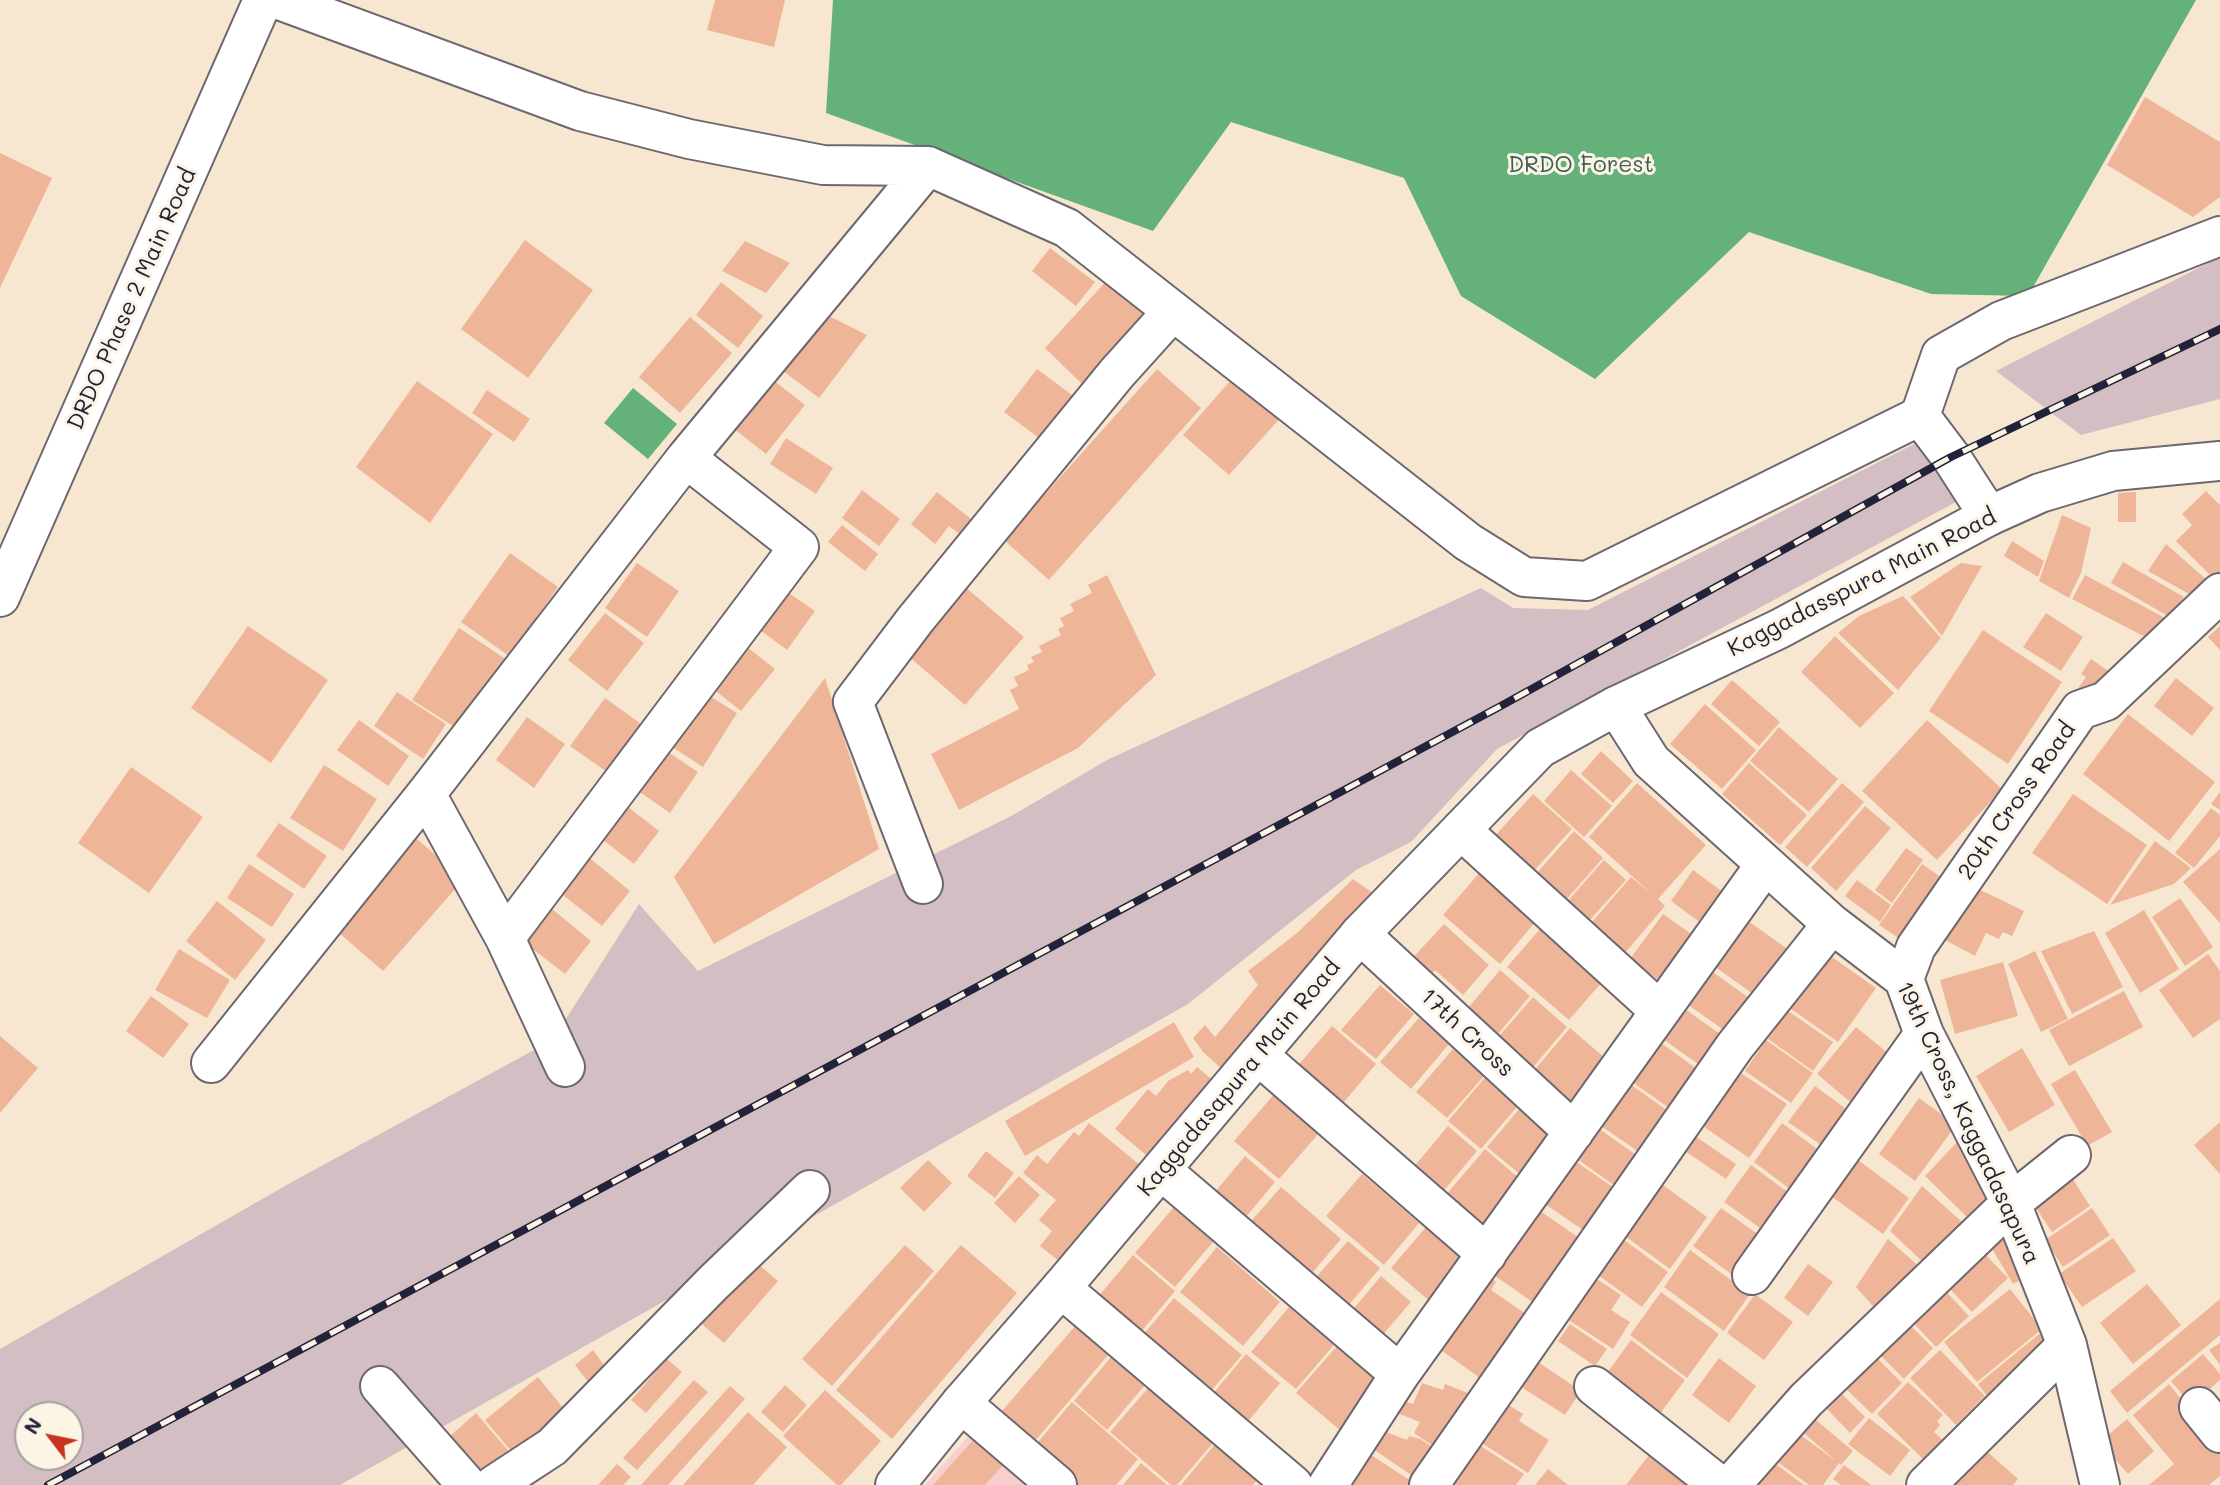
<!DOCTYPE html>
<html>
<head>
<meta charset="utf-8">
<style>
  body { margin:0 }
  #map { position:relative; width:2220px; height:1485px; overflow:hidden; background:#f8e7d0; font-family:Mali,sans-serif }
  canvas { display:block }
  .north { position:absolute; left:14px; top:1401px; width:70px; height:70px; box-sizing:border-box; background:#fcf5e5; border:2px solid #a5a1a1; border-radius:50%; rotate:302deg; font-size:19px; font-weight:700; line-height:28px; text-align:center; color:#22223b }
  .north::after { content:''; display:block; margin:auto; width:24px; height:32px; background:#c8321e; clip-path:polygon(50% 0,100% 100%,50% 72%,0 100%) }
</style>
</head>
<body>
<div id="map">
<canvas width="2220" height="1485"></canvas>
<div class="north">N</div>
</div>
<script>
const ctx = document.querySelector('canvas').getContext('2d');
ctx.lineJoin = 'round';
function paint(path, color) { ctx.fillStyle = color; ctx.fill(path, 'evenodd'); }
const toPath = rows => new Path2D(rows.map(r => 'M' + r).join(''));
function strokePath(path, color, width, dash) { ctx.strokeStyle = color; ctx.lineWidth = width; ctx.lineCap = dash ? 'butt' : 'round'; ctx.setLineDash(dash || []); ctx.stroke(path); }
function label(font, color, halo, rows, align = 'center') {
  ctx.font = font + ' Mali,sans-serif'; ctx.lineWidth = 6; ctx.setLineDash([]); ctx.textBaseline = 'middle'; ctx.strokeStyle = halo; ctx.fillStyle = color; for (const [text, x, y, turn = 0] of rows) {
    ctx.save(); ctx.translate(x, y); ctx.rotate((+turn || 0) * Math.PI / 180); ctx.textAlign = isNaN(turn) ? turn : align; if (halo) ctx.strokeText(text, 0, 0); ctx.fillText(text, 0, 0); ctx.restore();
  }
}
paint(toPath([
  [974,1430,1036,1485,925,1485]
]), '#f7d0cd');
paint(toPath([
  [2220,257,2220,399,2081,435,1996,371],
  [1916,443,1956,502,1497,749,1411,842,1356,870,1188,1004,340,1485,0,1485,0,1349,292,1182,534,1050,550,1044,639,904,698,971,1013,815,1109,759,1481,588,1513,608,1588,610],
  [28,1415,70,1415,70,1457,28,1457]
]), '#d2bec3');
paint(toPath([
  [833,0,2196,0,2028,296,1931,294,1749,232,1595,379,1461,296,1404,178,1231,122,1153,231,826,113],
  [633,388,677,424,648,459,604,423]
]), '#64b17a');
paint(toPath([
  [715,0,785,0,774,47,707,30],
  [2145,97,2220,142,2220,197,2193,217,2107,165],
  [0,153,52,178,0,288],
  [525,240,593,290,528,378,461,329],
  [745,241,790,263,766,293,722,271],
  [1050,248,1095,282,1076,306,1032,271],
  [1109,278,1148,314,1083,385,1045,348],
  [721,282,763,316,738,348,696,315],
  [821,312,867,335,819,398,779,368],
  [690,317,732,353,680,413,639,377],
  [1037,369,1076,398,1043,441,1004,412],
  [1157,369,1201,408,1049,580,1004,540],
  [1236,374,1283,415,1229,475,1183,435],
  [768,376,805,405,766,454,729,425],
  [417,381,493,434,430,523,356,467],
  [487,390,530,419,514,442,472,413],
  [786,438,833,468,816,494,770,464],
  [862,490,900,519,879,546,842,518],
  [2206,491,2220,505,2220,573,2214,579,2176,541,2192,525,2182,514],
  [937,492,980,526,968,541,949,526,935,544,911,524],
  [2136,492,2136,522,2118,522,2118,493],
  [2062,515,2091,528,2081,573,2069,598,2039,581],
  [842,525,878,554,865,571,828,542],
  [2012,541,2044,561,2038,577,2004,556],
  [2166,544,2208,581,2198,599,2148,571],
  [510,553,558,587,509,656,461,622],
  [2123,562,2184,597,2171,618,2111,583],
  [637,563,679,591,647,637,605,608],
  [1961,563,1982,566,1942,636,1910,597],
  [1107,575,1156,675,1078,748,959,810,931,754,1019,709,1010,690,1018,686,1014,677,1029,670,1027,665,1034,662,1031,657,1042,652,1039,646,1061,635,1058,629,1064,626,1060,618,1074,611,1070,604,1092,593,1088,585],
  [2085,575,2165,618,2153,641,2072,599],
  [957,580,1024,637,965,705,899,648],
  [780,587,815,611,787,650,753,625],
  [1903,596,1941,638,1898,690,1838,633,1859,616],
  [605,613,644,643,607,691,568,660],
  [2046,613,2083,637,2061,671,2023,647],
  [248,626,328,680,271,763,191,708],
  [2220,626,2220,650,2208,637],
  [459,628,507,660,461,731,412,700],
  [1983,630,2062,682,2008,764,1929,711],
  [1835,636,1894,693,1860,728,1801,672],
  [742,643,775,669,741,711,708,685],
  [2091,659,2110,672,2092,700,2077,690,2086,677,2081,674],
  [825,678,879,849,714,944,674,877],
  [2176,678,2214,708,2192,736,2154,706],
  [1732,680,1780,722,1759,746,1711,704],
  [700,690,737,713,703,767,666,743],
  [397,692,446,724,423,759,374,726],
  [605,698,651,731,617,779,570,746],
  [1705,704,1756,750,1722,789,1670,744],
  [2128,714,2215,782,2169,841,2083,774],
  [527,717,565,744,534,788,496,760],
  [359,720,409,756,388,786,337,750],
  [1927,720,2002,789,1937,860,1862,791],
  [1779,727,1838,779,1809,812,1750,761],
  [659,746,698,772,670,813,631,786],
  [1601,751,1633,781,1613,803,1581,774],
  [1749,763,1807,815,1780,845,1722,794],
  [324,765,377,799,343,851,290,818],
  [131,767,203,817,149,893,78,843],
  [1571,770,1612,806,1584,837,1544,801],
  [1637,783,1706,845,1658,899,1665,906,1625,953,1591,923,1631,877,1652,894,1589,837],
  [1842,783,1864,802,1807,867,1785,847],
  [2220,792,2220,810,2211,804],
  [1533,794,1572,829,1532,873,1493,838],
  [2073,794,2147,845,2107,904,2032,853],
  [619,800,659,831,634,864,594,833],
  [1865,806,1891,828,1836,891,1811,868],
  [2211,808,2220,815,2220,836,2194,868,2175,853],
  [279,823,327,856,304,889,256,856],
  [1574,831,1603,858,1565,901,1536,874],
  [411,834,464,879,383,971,331,926],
  [2155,841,2191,868,2174,884,2110,905],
  [1906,848,1923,860,1892,903,1875,890],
  [2220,849,2220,923,2183,882],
  [586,855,630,891,602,926,558,891],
  [1604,860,1626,880,1588,922,1566,903],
  [249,864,294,894,272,927,227,898],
  [1922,864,1942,878,1900,939,1879,925],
  [1693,870,1727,895,1705,926,1671,901],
  [1480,872,1536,921,1500,964,1443,915],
  [1353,879,1380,898,1223,1070,1203,1052,1193,1038,1205,1025,1215,1037,1258,985,1248,971,1297,933],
  [1857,880,1891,905,1880,922,1845,896],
  [1970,885,2024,911,2012,936,2003,932,1999,939,1986,933,1975,956,1943,939],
  [2180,898,2213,947,2185,966,2152,917],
  [217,901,266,940,235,980,186,941],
  [552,909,591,941,565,974,525,943],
  [2144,910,2179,969,2140,993,2105,933],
  [1663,914,1700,940,1667,986,1630,959],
  [1740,915,1786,948,1753,994,1707,961],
  [1444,924,1489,965,1463,995,1435,970,1426,980,1408,963],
  [1540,929,1602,982,1569,1020,1507,967],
  [2094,931,2123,987,2072,1014,2041,951],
  [179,949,230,980,207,1018,155,990],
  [1822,950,1876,988,1838,1042,1784,1004],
  [2035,951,2068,1019,2041,1032,2008,964],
  [2208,954,2220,971,2220,1019,2193,1038,2159,990],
  [2003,962,2018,1016,1955,1034,1940,980],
  [1703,965,1752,1000,1729,1034,1679,998],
  [1500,970,1530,996,1493,1040,1463,1014],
  [1380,985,1414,1014,1376,1059,1341,1030],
  [2124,991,2143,1027,2069,1066,2049,1030],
  [151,996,189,1024,163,1058,126,1031],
  [1533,997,1567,1027,1529,1072,1494,1042],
  [1678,1004,1727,1039,1705,1069,1656,1034],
  [1788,1011,1833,1042,1813,1071,1768,1039],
  [1419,1018,1449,1044,1411,1089,1380,1062],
  [1174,1022,1194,1057,1025,1156,1005,1121],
  [1332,1026,1376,1064,1339,1108,1294,1070],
  [1856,1027,1894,1058,1855,1106,1817,1074],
  [1570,1028,1612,1064,1573,1110,1531,1074],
  [0,1036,38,1068,0,1113],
  [1653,1037,1701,1072,1673,1111,1624,1076],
  [1766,1040,1813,1073,1791,1103,1745,1071],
  [2022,1048,2055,1105,2009,1132,1976,1076],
  [1453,1049,1484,1076,1447,1118,1416,1092],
  [1197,1067,1216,1083,1152,1160,1115,1129,1148,1089,1156,1096,1168,1081,1188,1070,1191,1074],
  [1735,1069,1787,1104,1749,1158,1697,1122],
  [2075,1070,2112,1132,2087,1146,2051,1084],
  [1488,1074,1521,1102,1481,1149,1448,1121],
  [1630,1084,1668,1111,1639,1152,1601,1126],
  [1815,1086,1853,1114,1827,1149,1788,1122],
  [1275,1093,1320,1132,1279,1179,1234,1141],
  [1919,1098,1956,1125,1915,1181,1879,1154],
  [1521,1107,1556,1136,1522,1176,1487,1147],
  [2220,1122,2220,1174,2194,1145],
  [1089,1123,1141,1166,1060,1262,1040,1246,1052,1231,1039,1220,1056,1200,1023,1173,1037,1155,1047,1164,1074,1132,1079,1136],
  [1591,1123,1639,1157,1618,1188,1570,1154],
  [1782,1123,1824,1154,1795,1193,1754,1162],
  [1448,1126,1477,1151,1441,1194,1412,1169],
  [1692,1134,1736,1164,1726,1179,1682,1149],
  [1957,1142,1990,1194,1968,1218,1925,1176],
  [1485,1149,1521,1180,1482,1227,1445,1196],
  [986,1151,1014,1173,995,1198,967,1176],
  [1245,1156,1275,1182,1240,1224,1210,1198],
  [1854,1157,1909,1198,1883,1234,1827,1193],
  [1572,1159,1616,1189,1586,1232,1542,1202],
  [928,1160,952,1183,924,1212,900,1188],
  [1751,1165,1797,1199,1771,1236,1724,1202],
  [2067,1170,2090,1206,2052,1232,2028,1196],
  [1362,1174,1419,1223,1384,1265,1326,1216],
  [1019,1176,1040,1195,1015,1223,994,1203],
  [1656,1180,1707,1217,1670,1269,1618,1231],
  [1922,1186,1962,1222,1925,1264,1890,1231],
  [1281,1187,1341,1239,1307,1279,1246,1227],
  [1533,1206,1579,1238,1534,1303,1488,1271],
  [1173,1208,1213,1242,1175,1287,1135,1253],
  [1721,1208,1766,1240,1738,1279,1693,1246],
  [2092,1208,2110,1235,2063,1267,2045,1240],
  [1426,1227,1467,1263,1433,1304,1391,1268],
  [2002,1227,2029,1275,2013,1284,1985,1237],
  [1620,1237,1668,1272,1642,1307,1594,1272],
  [2113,1238,2136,1271,2082,1307,2059,1274],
  [1888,1239,1921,1268,1879,1313,1856,1287],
  [1348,1241,1380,1268,1343,1312,1310,1284],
  [905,1245,934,1271,832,1386,802,1359],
  [961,1245,1017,1293,892,1439,836,1390],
  [1976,1245,2008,1278,1972,1312,1940,1279],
  [1217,1247,1280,1302,1243,1346,1180,1292],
  [1690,1250,1750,1294,1724,1331,1664,1287],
  [1133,1255,1175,1291,1135,1339,1093,1303],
  [751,1258,778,1281,724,1343,697,1320],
  [1808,1264,1833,1282,1808,1316,1784,1298],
  [1588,1273,1621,1295,1611,1310,1630,1322,1613,1349,1561,1315],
  [1485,1274,1496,1282,1491,1290,1526,1314,1480,1378,1434,1345],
  [1381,1276,1411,1302,1380,1338,1350,1313],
  [1939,1284,1969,1316,1936,1347,1906,1315],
  [2147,1284,2181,1325,2133,1364,2100,1323],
  [2010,1289,2042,1329,1977,1382,1944,1342],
  [1661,1292,1719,1334,1687,1378,1630,1335],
  [1755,1294,1793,1322,1764,1360,1727,1333],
  [1174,1298,1242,1355,1205,1398,1138,1341],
  [2220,1299,2220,1335,2127,1413,2110,1391],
  [1289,1307,1334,1345,1296,1389,1251,1352],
  [1904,1319,1933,1348,1904,1379,1875,1350],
  [1570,1324,1607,1349,1595,1366,1558,1341],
  [1076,1325,1109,1354,1030,1447,996,1418],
  [2044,1330,2052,1351,1990,1400,1978,1384],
  [1631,1340,1685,1380,1656,1419,1602,1380],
  [2220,1343,2220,1365,2209,1350],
  [1337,1346,1381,1384,1341,1431,1296,1393],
  [593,1350,606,1368,588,1382,575,1365],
  [1940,1350,1985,1396,1956,1425,1910,1378],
  [1246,1354,1280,1383,1240,1431,1206,1402],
  [2203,1354,2220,1374,2220,1380,2191,1405,2171,1381],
  [1874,1355,1902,1383,1872,1414,1844,1387],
  [1112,1356,1145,1385,1107,1430,1074,1401],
  [1532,1358,1581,1391,1565,1415,1515,1383],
  [1719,1358,1756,1386,1729,1423,1692,1395],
  [667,1359,682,1372,646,1413,631,1400],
  [538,1377,568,1414,516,1457,485,1420],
  [694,1380,708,1392,637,1470,623,1458],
  [1908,1382,1943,1415,1937,1421,1940,1425,1934,1432,1944,1441,1925,1461,1877,1414],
  [1422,1383,1443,1390,1445,1384,1468,1393,1433,1446,1414,1433,1420,1422,1397,1413,1403,1401,1413,1404],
  [2169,1384,2220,1447,2220,1476,2209,1485,2149,1485,2174,1464,2133,1415],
  [785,1385,807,1405,783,1432,761,1412],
  [730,1386,745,1399,668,1485,641,1485],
  [1148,1388,1213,1443,1177,1485,1171,1485,1110,1432],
  [825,1390,881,1441,841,1485,837,1485,783,1436],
  [1842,1394,1865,1417,1850,1433,1827,1409],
  [1499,1399,1523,1414,1519,1421,1549,1440,1528,1473,1474,1438],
  [1072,1402,1138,1459,1116,1485,1074,1485,1032,1449],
  [748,1412,787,1447,753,1485,683,1485],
  [476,1413,511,1454,476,1484,441,1444],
  [1810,1415,1853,1451,1841,1465,1799,1429],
  [1869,1418,1910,1450,1890,1476,1848,1444],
  [2127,1419,2154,1451,2128,1474,2100,1442],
  [1381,1430,1407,1440,1409,1436,1420,1439,1434,1448,1414,1477,1370,1447],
  [1795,1431,1839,1463,1823,1485,1809,1485,1775,1460],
  [975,1438,1004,1464,985,1485,933,1485],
  [1473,1441,1524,1474,1516,1485,1444,1485],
  [1216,1443,1258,1479,1253,1485,1181,1485],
  [1983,1448,2018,1479,2013,1485,1951,1485],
  [1652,1451,1696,1485,1626,1485],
  [1368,1453,1414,1483,1413,1485,1347,1485],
  [1769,1459,1804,1485,1749,1485],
  [1141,1463,1167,1485,1123,1485],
  [617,1464,631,1477,623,1485,598,1485],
  [1844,1465,1871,1485,1841,1485,1833,1479],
  [1548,1469,1568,1485,1535,1485]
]), '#efb599');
const minor = toPath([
  [279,0,580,111,689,139,823,165,928,166,1067,228,1468,542,1524,577,1587,581,1920,416,1941,355,2001,321,2220,236],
  [1920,416,1951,457,1989,516],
  [0,597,263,0],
  [1616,706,1651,761,1832,924,1904,979,1924,1034,2011,1203,2067,1345,2100,1485],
  [426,794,505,938,565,1067],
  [1461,830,1660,1011],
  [923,884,853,702,915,620,1117,373,1173,311],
  [1360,934,1574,1132],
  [505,938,799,547,686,458],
  [1904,979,1916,947,2080,710,2106,701,2220,593],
  [1258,1055,1487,1254],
  [211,1063,426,794,686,458,928,166],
  [1161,1170,1400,1374],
  [1752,1275,1924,1034],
  [1061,1288,1293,1485],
  [380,1386,467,1485],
  [1594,1386,1719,1485],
  [961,1403,1057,1485],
  [2199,1407,2220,1433],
  [494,1485,552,1447,713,1283,810,1190],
  [1328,1485,1400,1374,1765,865],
  [1429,1485,1735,1046,1832,924],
  [1731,1485,1806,1400,2011,1203,2071,1155],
  [1926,1485,2067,1345]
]);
const major = toPath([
  [895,1485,961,1403,1061,1288,1360,934,1540,748,1616,706,1779,629,1989,516,2040,493,2113,471,2220,461]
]);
strokePath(minor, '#6d676f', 42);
strokePath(major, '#6d676f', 42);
strokePath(minor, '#fff', 38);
strokePath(major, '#fff', 38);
const rail = toPath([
  [48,1485,1499,707,1951,457,2220,329]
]);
strokePath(rail, '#22223b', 8);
strokePath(rail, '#fcf5e5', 5, [16]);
label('23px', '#415e59', '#fcf5e5', [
  ["DRDO Forest",1581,165]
]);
label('23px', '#22223b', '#fcf5e5', [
  ["DRDO Phase 2 Main Road",132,299,-66],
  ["Kaggadasspura Main Road",1862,583,-27],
  ["20th Cross Road",2017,801,-55],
  ["17th Cross",1467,1033,43],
  ["Kaggadasapura Main Road",1239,1078,-50],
  ["19th Cross, Kaggadasapura",1968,1123,65]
]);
</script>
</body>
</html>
